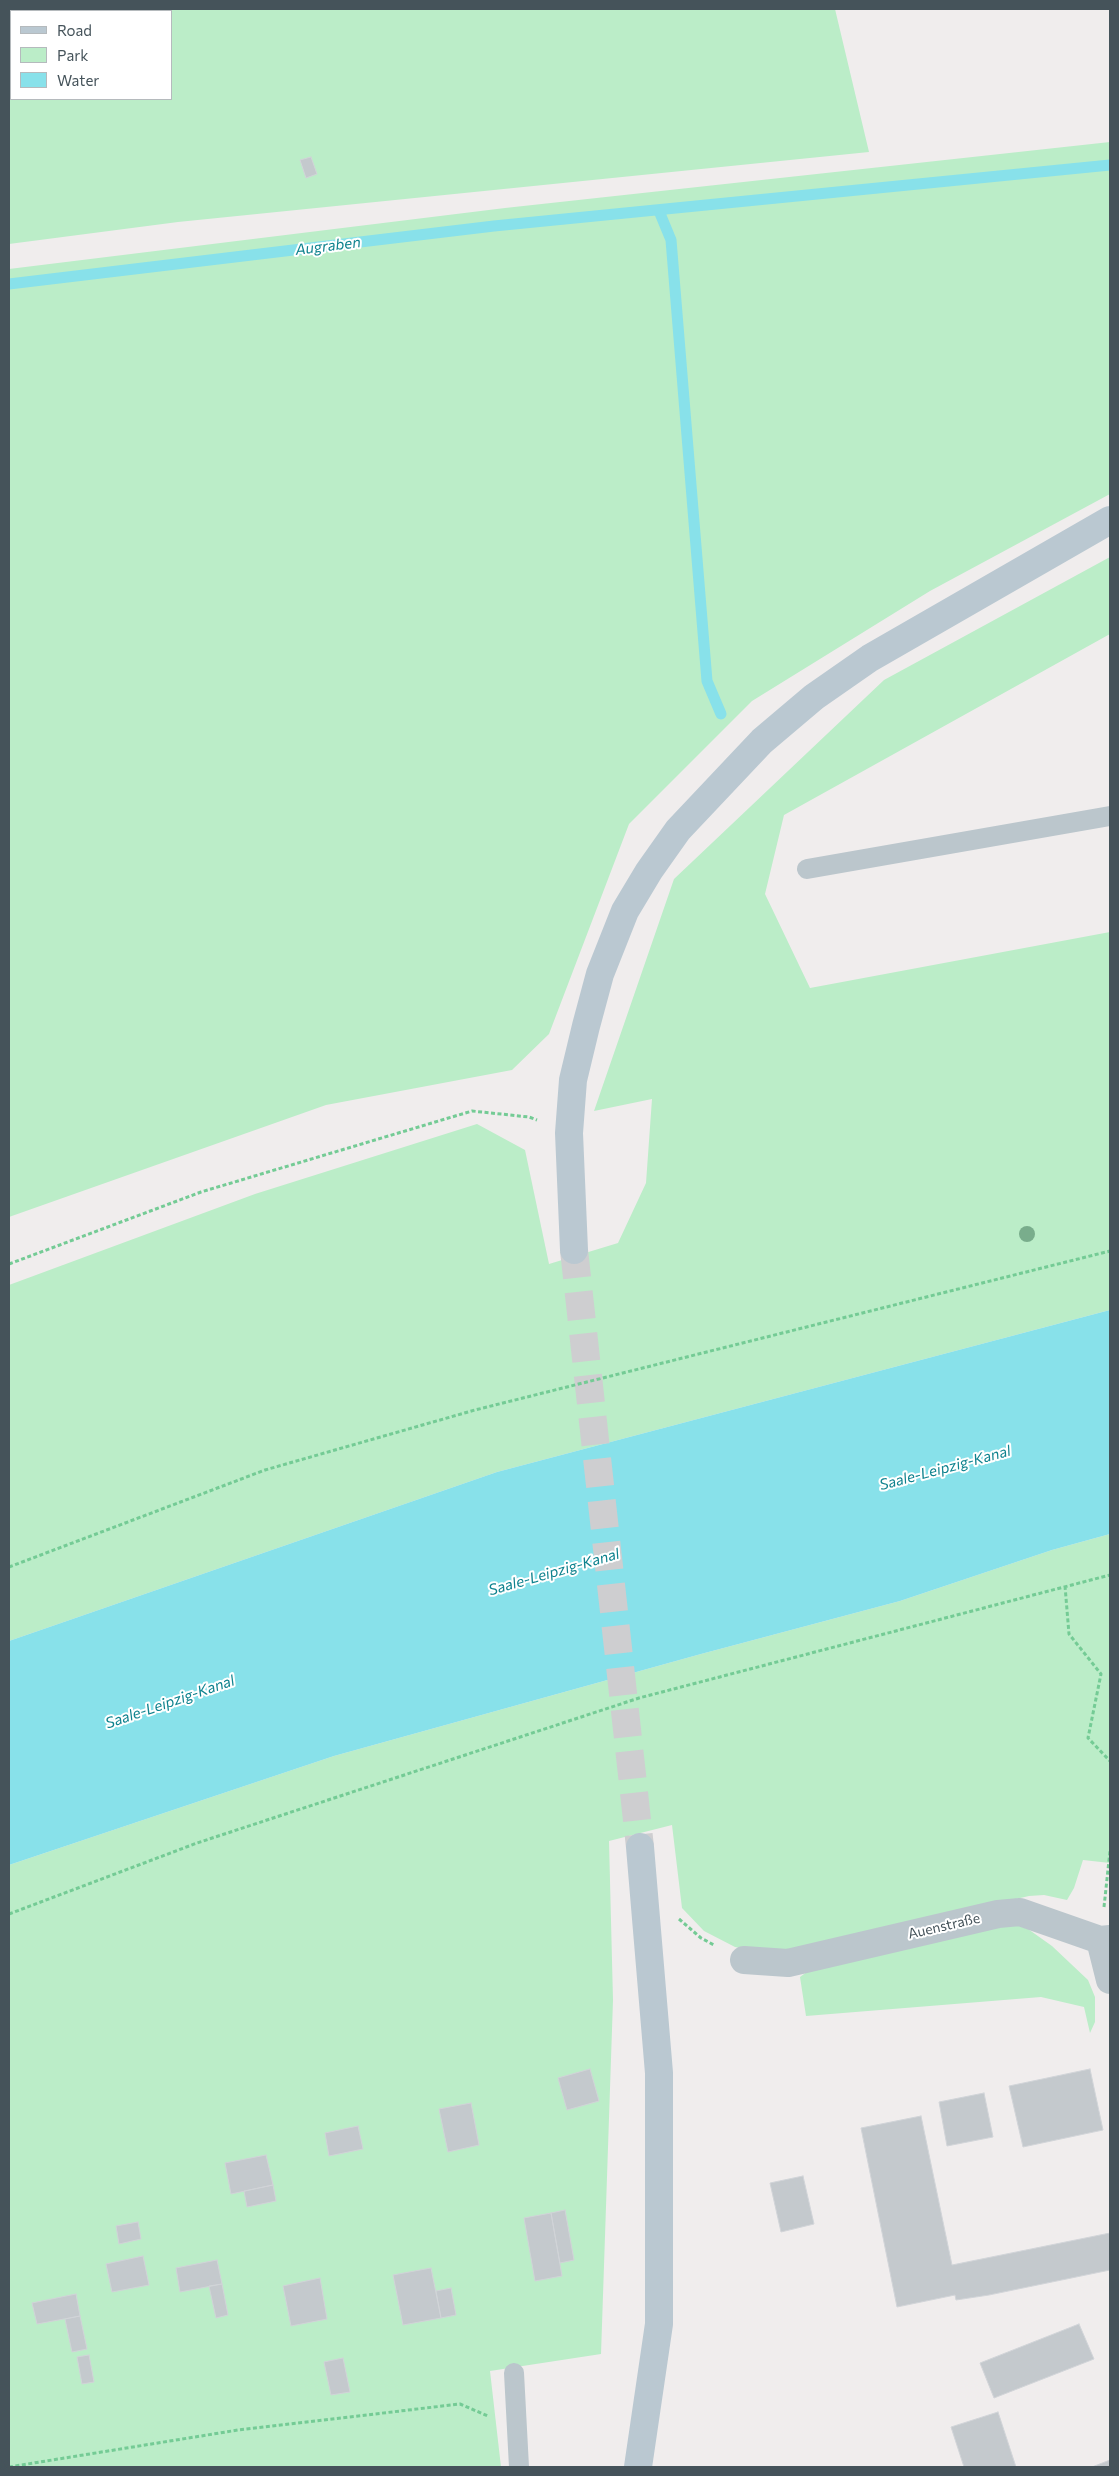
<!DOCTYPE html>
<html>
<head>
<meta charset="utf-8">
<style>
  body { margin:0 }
  #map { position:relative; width:1119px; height:2476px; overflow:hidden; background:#f0eded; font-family:Commissioner,sans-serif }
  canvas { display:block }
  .frame { position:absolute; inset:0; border:10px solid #45535a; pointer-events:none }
  .legend { position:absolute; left:10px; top:10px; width:162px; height:90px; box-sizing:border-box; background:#fff; border:1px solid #b5babd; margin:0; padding:6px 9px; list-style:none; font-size:15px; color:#45535a }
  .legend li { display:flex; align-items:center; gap:10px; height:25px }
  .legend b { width:25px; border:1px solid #b5babd }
</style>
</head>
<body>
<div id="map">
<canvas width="1119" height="2476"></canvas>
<div class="frame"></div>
<ul class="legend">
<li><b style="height:6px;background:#bac8d1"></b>Road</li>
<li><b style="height:14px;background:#bbedc8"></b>Park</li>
<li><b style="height:14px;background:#88e1ea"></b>Water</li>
</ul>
</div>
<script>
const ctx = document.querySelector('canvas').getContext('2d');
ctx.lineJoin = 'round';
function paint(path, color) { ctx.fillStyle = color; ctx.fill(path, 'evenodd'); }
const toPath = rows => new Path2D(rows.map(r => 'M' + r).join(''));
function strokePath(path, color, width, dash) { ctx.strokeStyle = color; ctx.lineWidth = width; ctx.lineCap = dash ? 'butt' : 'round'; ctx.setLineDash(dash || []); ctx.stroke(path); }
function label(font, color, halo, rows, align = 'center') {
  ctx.font = font + ' Commissioner,sans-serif'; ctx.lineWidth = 4; ctx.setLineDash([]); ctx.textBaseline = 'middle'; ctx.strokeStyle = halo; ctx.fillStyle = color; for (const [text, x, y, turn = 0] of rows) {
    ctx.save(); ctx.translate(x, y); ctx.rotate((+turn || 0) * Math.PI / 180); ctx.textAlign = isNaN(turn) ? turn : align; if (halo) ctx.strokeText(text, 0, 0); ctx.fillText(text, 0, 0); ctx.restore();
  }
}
paint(toPath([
  [9,9,835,9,869,152,178,222,9,244],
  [11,11,171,11,171,99,11,99],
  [1110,142,1110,494,930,591,752,701,629,824,549,1034,512,1070,326,1105,9,1217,9,269,505,208],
  [1110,557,1110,634,784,815,765,894,810,988,1110,932,1110,1310,497,1472,9,1641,9,1285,255,1194,477,1124,525,1150,549,1264,618,1243,646,1183,652,1099,594,1111,674,879,884,680],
  [1110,1534,1110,1863,1083,1860,1074,1888,1067,1900,1044,1895,1029,1896,777,1953,754,1951,735,1947,704,1931,682,1908,672,1825,609,1841,613,2000,601,2354,490,2371,501,2467,9,2467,9,1865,334,1756,701,1654,900,1601,1052,1550],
  [1014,1924,1028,1929,1052,1946,1088,1980,1095,1997,1095,2022,1090,2033,1084,2007,1041,1997,806,2016,800,1977,808,1971]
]), '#bbedc8');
paint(toPath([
  [1110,1310,1110,1534,1052,1550,900,1601,701,1654,334,1756,9,1865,9,1641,497,1472]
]), '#88e1ea');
strokePath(toPath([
  [659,211,671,240,707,681,721,714],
  [9,284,494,226,1110,165]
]), '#88e1ea', 11);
const building = toPath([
  [311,157,317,174,306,178,300,160,311,157],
  [590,2069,599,2101,567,2110,558,2078,590,2069],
  [1090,2069,1103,2130,1023,2147,1009,2086,1090,2069],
  [984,2093,993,2137,947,2146,939,2102,984,2093],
  [471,2103,479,2145,448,2152,439,2109,471,2103],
  [921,2116,952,2265,1110,2233,1110,2270,989,2295,956,2300,955,2295,897,2307,861,2128,921,2116],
  [358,2126,363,2149,329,2156,325,2133,358,2126],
  [266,2155,273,2185,231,2194,225,2163,266,2155],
  [803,2176,814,2224,781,2232,770,2183,803,2176],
  [273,2185,276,2201,247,2207,244,2191,273,2185],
  [565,2210,574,2260,560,2263,551,2213,565,2210],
  [551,2213,562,2276,535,2281,524,2218,551,2213],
  [138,2222,141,2239,119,2244,116,2226,138,2222],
  [143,2256,149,2285,112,2292,106,2264,143,2256],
  [217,2260,222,2284,180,2292,176,2268,217,2260],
  [431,2268,441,2318,403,2325,393,2275,431,2268],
  [320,2278,327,2319,291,2326,283,2286,320,2278],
  [222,2284,228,2315,216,2318,209,2286,222,2284],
  [451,2288,456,2315,441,2318,436,2291,451,2288],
  [76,2294,80,2316,37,2324,32,2303,76,2294],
  [80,2316,87,2349,72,2352,65,2319,80,2316],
  [1079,2324,1094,2359,994,2398,980,2363,1079,2324],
  [89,2355,94,2382,82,2384,77,2357,89,2355],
  [343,2358,350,2392,331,2395,324,2362,343,2358],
  [998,2412,1016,2467,964,2467,951,2427,998,2412],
  [1110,2460,1110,2467,1092,2467,1110,2460]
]);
paint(building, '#c4c9cd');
strokePath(building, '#d1d4d8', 1);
strokePath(toPath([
  [574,1250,640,1847]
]), '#ceced0', 28, [28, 14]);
strokePath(toPath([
  [9,1264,201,1192,472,1111,529,1117,537,1120],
  [9,1567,265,1470,475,1410,1110,1251],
  [1065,1586,1069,1634,1101,1674,1088,1738,1110,1761],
  [1104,1907,1110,1851],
  [9,1914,197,1843,639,1698,1110,1575],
  [679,1919,701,1938,714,1945],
  [9,2467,238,2430,460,2404,488,2416]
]), '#74cb95', 3, [4, 2.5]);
strokePath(toPath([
  [807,869,1110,816],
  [514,2373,519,2467]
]), '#bbc6cc', 20);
strokePath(toPath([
  [1100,1940,1110,1980],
  [744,1960,788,1963,998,1914,1020,1912,1100,1940,1110,1939]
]), '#bbc6cc', 28);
strokePath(toPath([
  [574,1250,569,1133,573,1080,586,1026,600,974,625,911,649,871,678,830,762,741,814,697,870,658,1110,520],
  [638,2467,659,2324,659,2073,640,1847]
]), '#bac8d1', 28);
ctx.fillStyle = '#79ad8c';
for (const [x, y] of [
  [1027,1234]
]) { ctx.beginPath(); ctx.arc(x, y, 8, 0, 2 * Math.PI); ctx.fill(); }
label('14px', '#45535a', '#fff', [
  ["Auenstraße",944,1926,-13]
]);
label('italic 15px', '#0e828e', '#fff', [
  ["Augraben",328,246,-7],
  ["Saale-Leipzig-Kanal",945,1468,-15],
  ["Saale-Leipzig-Kanal",554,1572,-16],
  ["Saale-Leipzig-Kanal",170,1702,-19]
]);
</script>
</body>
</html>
